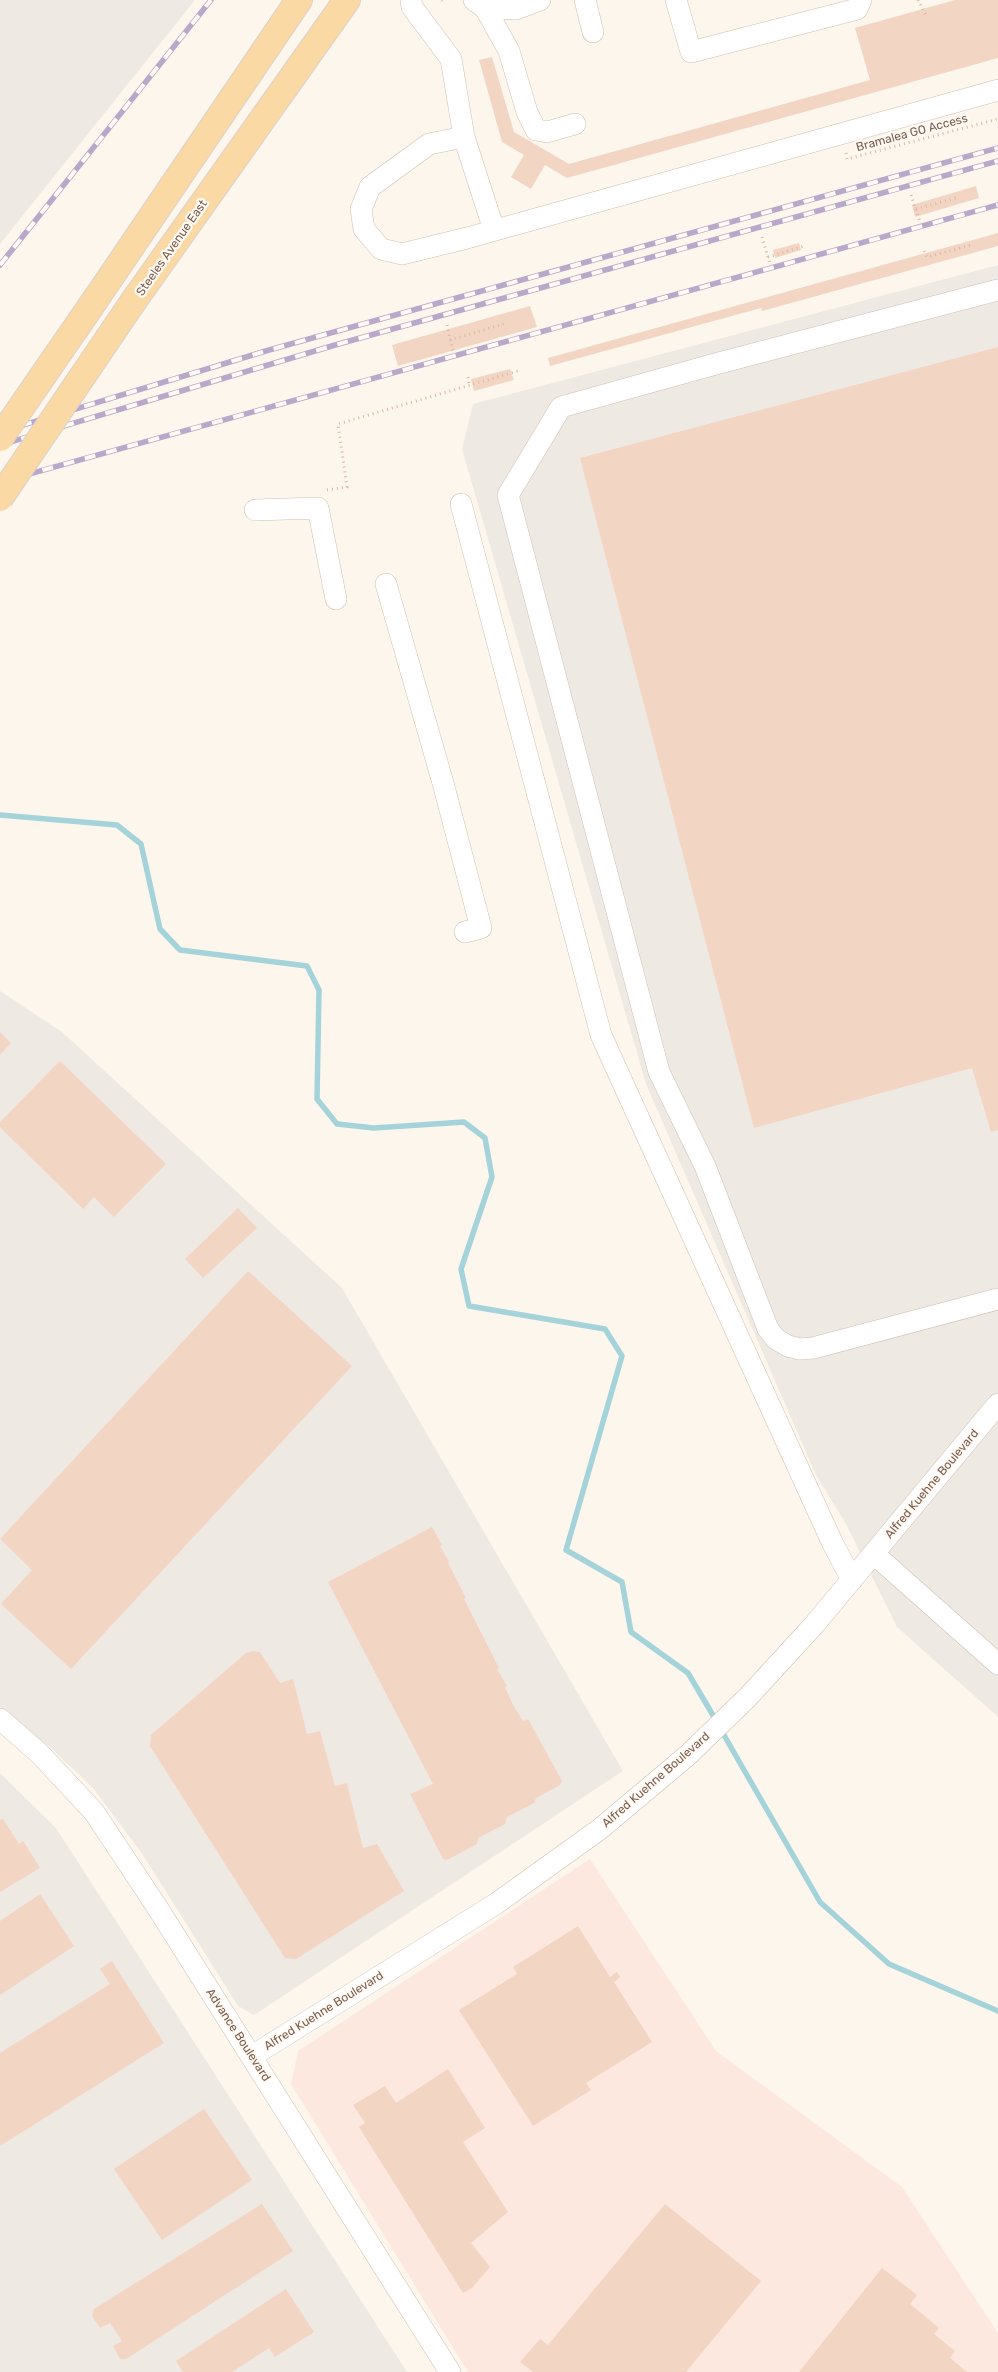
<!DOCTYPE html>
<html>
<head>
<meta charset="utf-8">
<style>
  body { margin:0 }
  canvas { display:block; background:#fdf6ec }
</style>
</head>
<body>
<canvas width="998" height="2372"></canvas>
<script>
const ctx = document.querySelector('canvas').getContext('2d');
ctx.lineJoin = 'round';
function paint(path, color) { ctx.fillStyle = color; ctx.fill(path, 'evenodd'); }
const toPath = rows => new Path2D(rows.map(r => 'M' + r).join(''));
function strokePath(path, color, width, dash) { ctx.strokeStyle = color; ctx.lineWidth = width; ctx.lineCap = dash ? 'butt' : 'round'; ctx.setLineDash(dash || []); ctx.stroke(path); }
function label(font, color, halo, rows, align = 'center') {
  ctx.font = font + ' Rubik,sans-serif'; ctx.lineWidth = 4.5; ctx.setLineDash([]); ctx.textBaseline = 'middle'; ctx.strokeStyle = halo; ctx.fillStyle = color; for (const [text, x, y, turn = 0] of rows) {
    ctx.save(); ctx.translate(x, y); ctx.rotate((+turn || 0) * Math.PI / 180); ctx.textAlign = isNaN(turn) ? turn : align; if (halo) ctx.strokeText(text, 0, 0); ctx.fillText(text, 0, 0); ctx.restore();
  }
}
paint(toPath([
  [590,1859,716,2051,902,2187,998,2333,998,2372,468,2372,291,2084,298,2051]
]), '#fde8e0');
paint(toPath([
  [0,0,195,0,0,244],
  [998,265,998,1717,897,1627,846,1524,816,1475,646,1084,462,449,473,404],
  [0,991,62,1032,342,1288,623,1771,254,2015,238,2006,143,1855,93,1788,50,1747,0,1709],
  [0,1773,56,1828,407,2372,0,2372]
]), '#efe9e4');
strokePath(toPath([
  [0,815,117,825,141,844,160,929,180,950,307,966,319,990,317,1099,337,1124,374,1128,464,1122,485,1138,492,1177,461,1269,469,1306,605,1329,622,1356,566,1550,622,1582,631,1632,688,1673,717,1722],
  [721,1730,820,1902,889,1964,998,2011]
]), '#a5d3da', 5.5);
paint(toPath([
  [955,0,998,0,998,58,567,178,545,165,531,189,511,177,524,155,502,142,479,60,492,57,514,132,569,164,870,80,855,28],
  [976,186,979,198,915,217,912,205],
  [998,233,998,246,762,311,761,308,550,366,548,358],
  [799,243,801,250,775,258,773,250],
  [530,306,537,327,398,366,392,345],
  [998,347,998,1130,991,1132,972,1068,754,1128,580,458],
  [510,369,514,380,474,391,471,379],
  [0,1032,11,1043,0,1055],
  [60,1061,166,1164,114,1217,94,1197,83,1209,0,1127,0,1122],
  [238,1208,257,1228,203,1278,185,1259],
  [248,1271,352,1366,71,1669,1,1604,32,1570,0,1539],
  [432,1527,442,1545,440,1546,449,1562,448,1563,466,1598,464,1599,499,1668,497,1669,507,1686,505,1687,513,1705,523,1721,528,1719,562,1781,560,1785,536,1798,534,1803,507,1817,505,1824,478,1838,477,1844,447,1860,443,1859,410,1794,433,1784,328,1582],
  [253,1651,260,1652,280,1683,293,1679,307,1734,320,1731,335,1786,347,1783,363,1848,377,1844,404,1891,296,1959,285,1958,150,1746,151,1735,246,1653],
  [3,1819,19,1844,23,1841,40,1868,0,1892,0,1820],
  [40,1894,74,1946,0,1995,0,1921],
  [578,1926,610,1977,617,1972,620,1977,614,1982,652,2042,586,2083,591,2090,533,2126,459,2010,517,1974,513,1967],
  [112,1961,164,2043,0,2146,0,2053,110,1984,100,1969],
  [448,2069,485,2128,463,2142,508,2212,471,2243,490,2267,472,2288,463,2293,359,2127,365,2123,353,2105,385,2086,396,2103],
  [204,2109,252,2180,162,2240,114,2169],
  [262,2204,293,2251,126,2359,120,2359,113,2346,122,2341,110,2323,100,2328,92,2316,94,2309],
  [665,2204,761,2281,686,2372,533,2372,520,2362,540,2339,548,2345],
  [882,2268,917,2295,910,2304,939,2328,934,2334,955,2351,950,2358,967,2372,799,2372],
  [286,2289,314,2332,275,2357,269,2348,232,2372,183,2372,176,2361]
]), '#f3d5c3');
const minor = toPath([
  [411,0,412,7,451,59,464,137,494,230],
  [474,0,485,8,509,51,527,112,536,130,547,132,575,124],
  [585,0,593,32],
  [676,0,691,52,857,9,861,0],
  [485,8,516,9,540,0],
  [464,137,429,144,370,187,361,209,364,229,381,249,402,254,467,238,998,90],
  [998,290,719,363,561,407,508,495,659,1072,705,1166,768,1329,776,1339,788,1346,800,1349,813,1348,998,1299],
  [461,504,601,1035,832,1542,852,1580],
  [255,510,318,508,336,599],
  [386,584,443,783,481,928,465,932],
  [874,1554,998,1664],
  [0,1719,40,1754,94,1812,157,1907,450,2372],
  [252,2056,497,1903,600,1829,688,1755,747,1698,814,1625,998,1404]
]);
const major = toPath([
  [135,299,347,0],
  [91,306,299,0]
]);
strokePath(minor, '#d1beb0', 22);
strokePath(major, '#dad1cd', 28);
strokePath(toPath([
  [442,0,445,2],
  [918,0,927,17],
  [846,153,847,159,998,119],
  [911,195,920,222],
  [916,209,959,197],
  [762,237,770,264],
  [924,251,927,257,971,245],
  [768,257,804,246],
  [447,325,453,352],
  [450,340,507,323],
  [468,377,469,384],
  [327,490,347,487,338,424,521,370]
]), '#d9b8a5', 3, [1, 4]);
strokePath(minor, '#fff', 21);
strokePath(major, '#fbd9a5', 26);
const rail = toPath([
  [0,265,211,0],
  [0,432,269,350,998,148],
  [0,445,335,345,998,161],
  [0,482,998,205]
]);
strokePath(rail, '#b9a8c9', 5.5);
strokePath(rail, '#fffaf3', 4, [11]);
const majorBridge = toPath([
  [0,438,91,306],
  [0,498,135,299]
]);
strokePath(majorBridge, '#dad1cd', 28, []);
strokePath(majorBridge, '#fbd9a5', 26);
label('12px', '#7a5c4d', '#fffaf3', [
  ["Bramalea GO Access",912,133,-15],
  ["Steeles Avenue East",172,248,-55],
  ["Alfred Kuehne Boulevard",932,1484,-50],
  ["Alfred Kuehne Boulevard",656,1780,-41],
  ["Alfred Kuehne Boulevard",324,2011,-32],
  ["Advance Boulevard",238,2035,57]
]);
</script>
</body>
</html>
